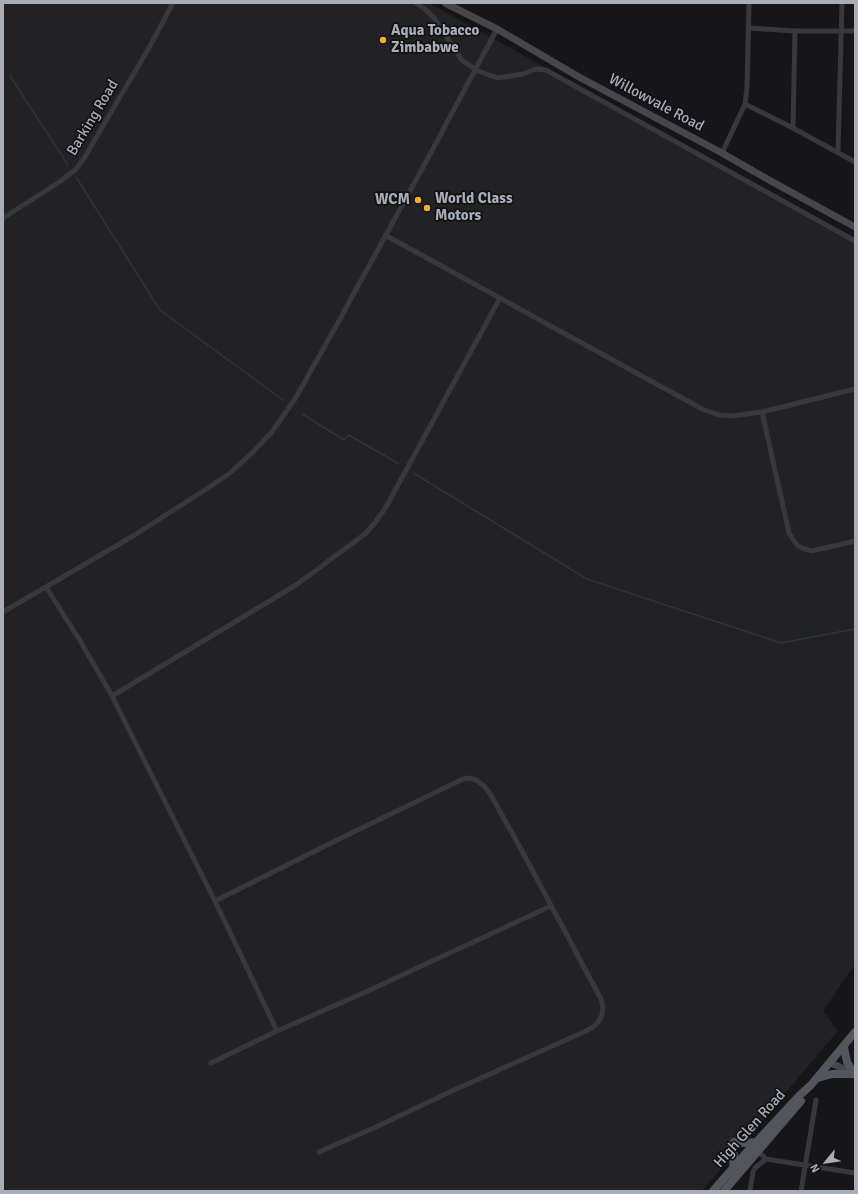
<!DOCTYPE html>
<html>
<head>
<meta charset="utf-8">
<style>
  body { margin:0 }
  #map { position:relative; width:858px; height:1194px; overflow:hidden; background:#161618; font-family:Signika,sans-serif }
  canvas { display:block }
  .frame { position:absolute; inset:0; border:4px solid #a8adb8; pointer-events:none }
  .north { position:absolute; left:806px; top:1142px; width:40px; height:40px; -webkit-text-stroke:3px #111113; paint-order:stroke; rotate:241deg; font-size:11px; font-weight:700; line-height:16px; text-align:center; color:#a8adb8 }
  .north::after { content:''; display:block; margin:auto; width:14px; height:18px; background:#a8adb8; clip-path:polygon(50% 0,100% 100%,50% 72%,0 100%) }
</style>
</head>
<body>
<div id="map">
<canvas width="858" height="1194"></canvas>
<div class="frame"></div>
<div class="north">N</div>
</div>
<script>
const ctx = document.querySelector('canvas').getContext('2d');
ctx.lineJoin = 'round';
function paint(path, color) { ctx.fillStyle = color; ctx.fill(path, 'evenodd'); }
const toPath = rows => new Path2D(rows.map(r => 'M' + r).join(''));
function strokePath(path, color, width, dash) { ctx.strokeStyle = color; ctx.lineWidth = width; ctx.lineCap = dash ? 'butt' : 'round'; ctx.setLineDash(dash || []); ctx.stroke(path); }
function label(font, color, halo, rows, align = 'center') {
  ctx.font = font + ' Signika,sans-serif'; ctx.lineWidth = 3.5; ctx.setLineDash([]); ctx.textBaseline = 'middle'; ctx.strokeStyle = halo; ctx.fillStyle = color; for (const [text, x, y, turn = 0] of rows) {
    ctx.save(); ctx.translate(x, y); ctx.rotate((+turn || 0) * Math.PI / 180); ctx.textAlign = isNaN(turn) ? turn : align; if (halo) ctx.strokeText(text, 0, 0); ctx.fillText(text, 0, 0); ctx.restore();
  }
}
paint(toPath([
  [3,3,429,3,855,239,855,964,823,1011,838,1031,702,1191,3,1191]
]), '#222225');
strokePath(toPath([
  [10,76,68,165],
  [76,177,160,310,283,400],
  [302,414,344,440,349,435,399,464],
  [415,474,587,579,781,643,855,629]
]), '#2c353c', 1.5);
strokePath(toPath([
  [416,3,427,11,434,18,462,60,476,70,497,78,523,74,536,69,546,70,855,241],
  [749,28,795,31,855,31],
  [745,104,793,128,855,162],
  [793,128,795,31],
  [838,152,842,3],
  [722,153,745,104,747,88,749,3],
  [3,218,61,181,76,169,83,160,150,46,173,3],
  [385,235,702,409,719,415,732,416,762,412,855,389],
  [762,412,789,533,794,541,798,546,805,549,812,551,855,541],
  [46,587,79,639,112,696,215,901,277,1031],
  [3,612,133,536,208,488,230,473,252,453,271,433,295,399,335,328,428,158,497,29],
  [112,696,296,585,365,534,374,524,386,507,500,298],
  [215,901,331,843,463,779,469,778,476,780,483,785,489,792,521,849,601,999,603,1007,602,1015,599,1021,593,1027,586,1031,452,1091,376,1127,319,1152],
  [211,1063,277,1031,359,995,551,906],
  [758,1151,766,1159,855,1173],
  [750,1191,753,1172,755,1168,766,1159],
  [801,1191,816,1100]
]), '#37383d', 5);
strokePath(toPath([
  [445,3,497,29,579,77,722,153,769,180,855,227],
  [831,1063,855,1074]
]), '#45474d', 7);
strokePath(toPath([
  [844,1047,847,1062,854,1074],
  [818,1078,832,1074,854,1074],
  [734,1142,746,1143,757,1142],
  [731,1147,734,1155,733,1167],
  [713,1191,747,1152,799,1096,811,1085,855,1032],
  [724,1191,801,1101]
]), '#53555c', 8);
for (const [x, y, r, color] of [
  [383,40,4,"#f2b134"],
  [418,200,4,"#f2b134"],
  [427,208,4,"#f2b134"]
]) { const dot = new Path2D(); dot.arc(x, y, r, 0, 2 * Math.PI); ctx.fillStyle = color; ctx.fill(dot); strokePath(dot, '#111113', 1.5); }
label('bold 15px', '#a8adb8', '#111113', [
  ["Aqua Tobacco",391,31],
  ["Zimbabwe",391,48],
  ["World Class",435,199],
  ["Motors",435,216],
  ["WCM",410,200,"right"]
], 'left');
label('15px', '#a8adb8', '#111113', [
  ["Willowvale Road",656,103,28],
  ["Barking Road",93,118,-59],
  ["High Glen Road",750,1129,-48]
]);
</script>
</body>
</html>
